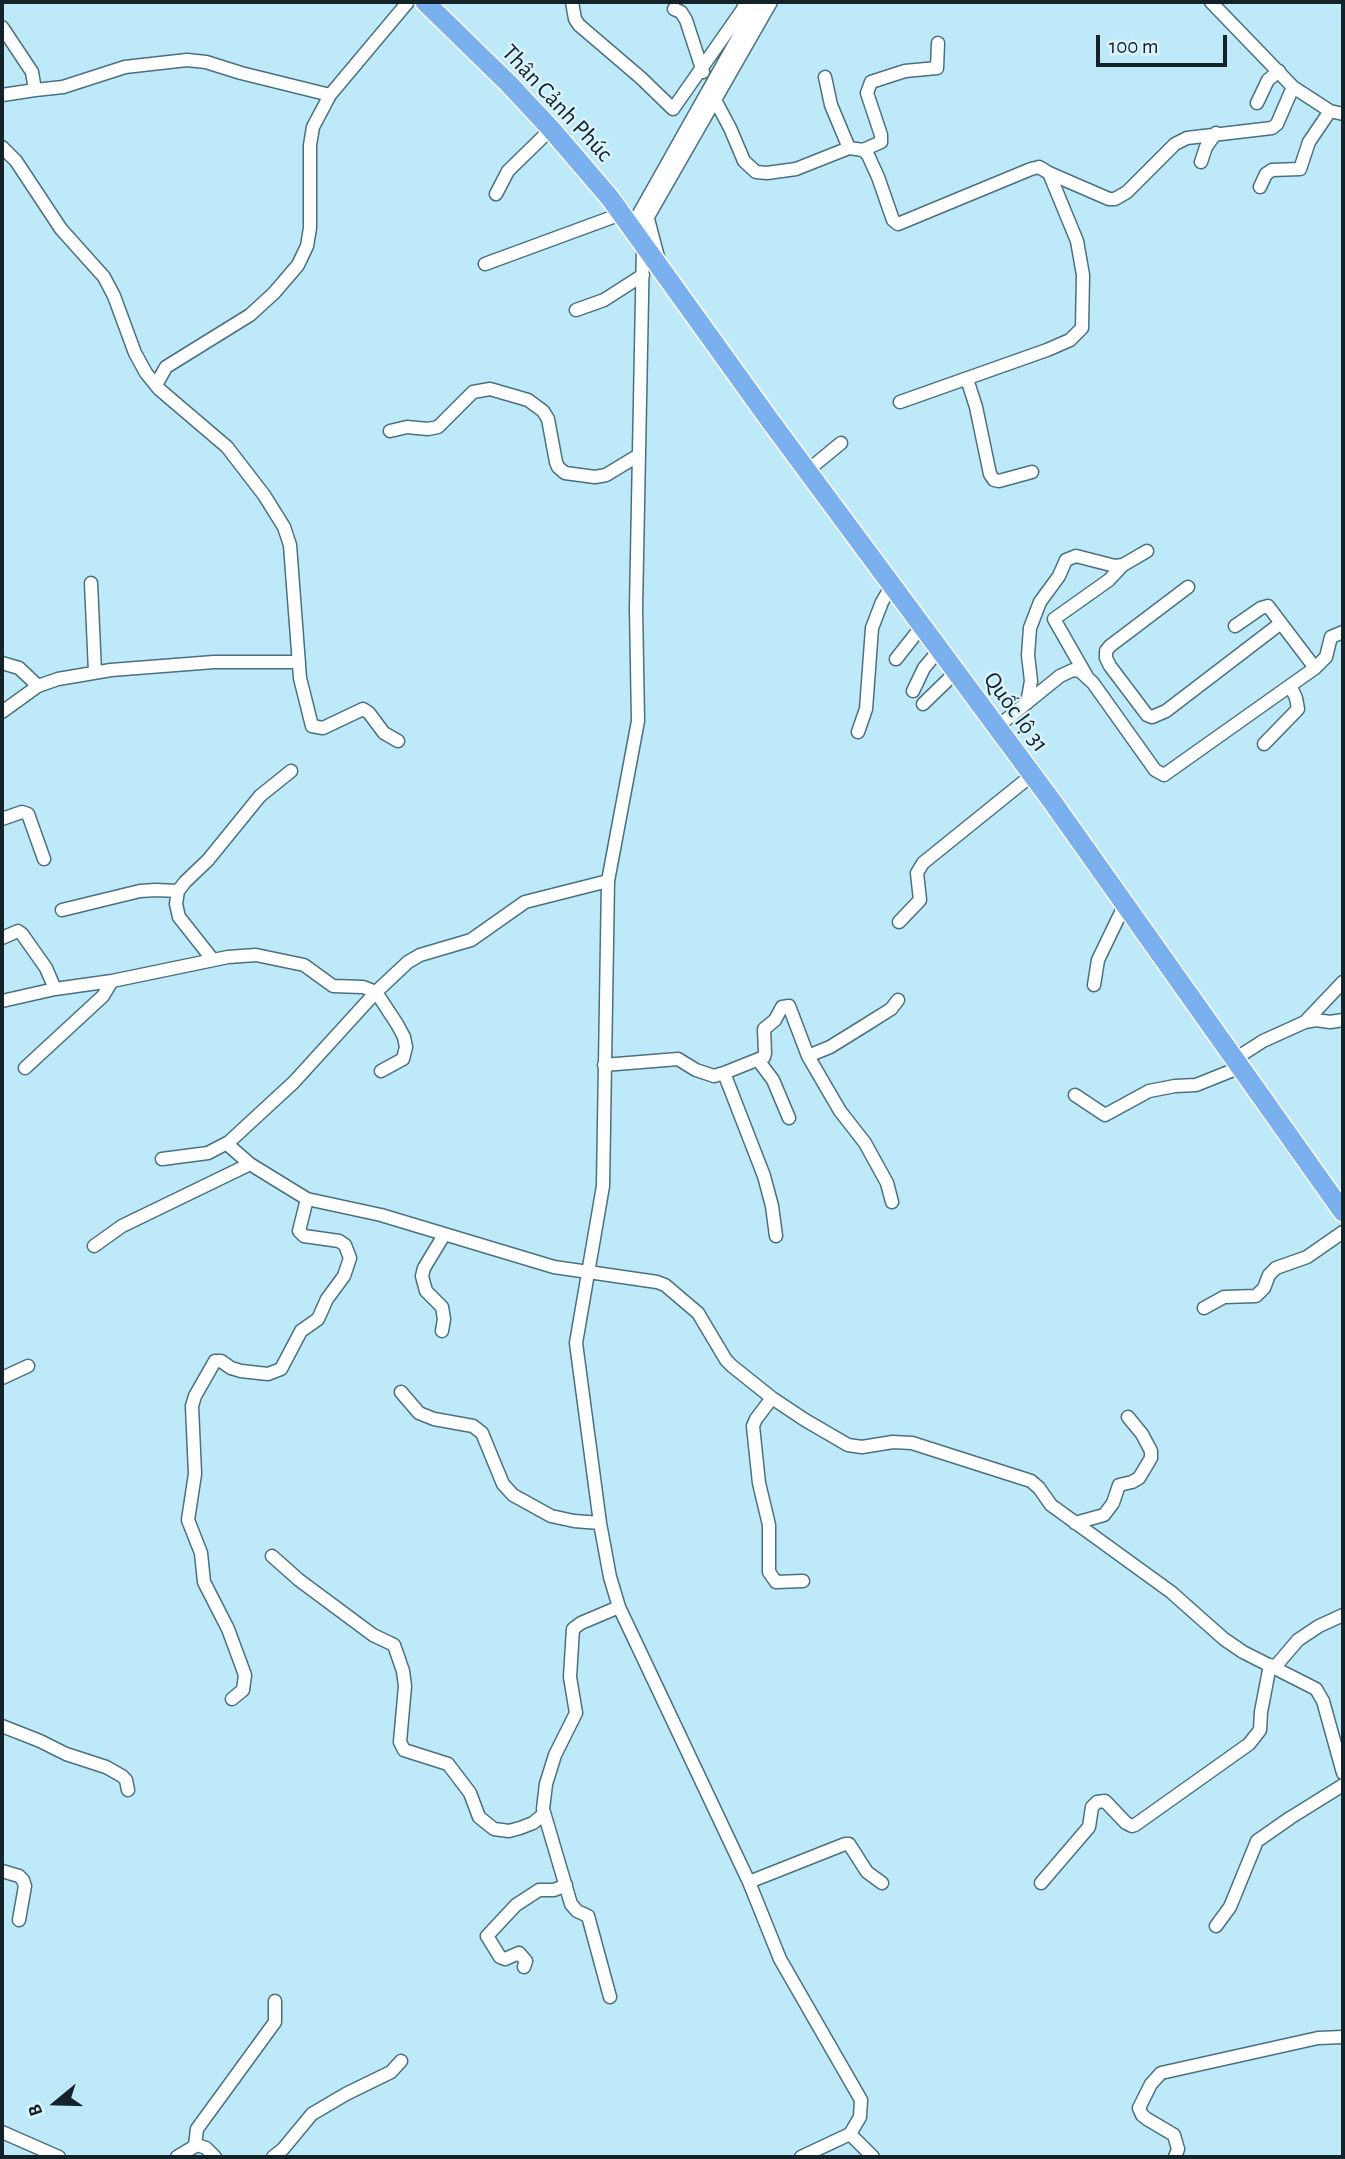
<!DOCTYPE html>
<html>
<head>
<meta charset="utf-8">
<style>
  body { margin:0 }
  #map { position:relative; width:1345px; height:2159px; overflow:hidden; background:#bee9f9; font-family:"Alegreya Sans",sans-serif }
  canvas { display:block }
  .frame { position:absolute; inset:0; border:4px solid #132329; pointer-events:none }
  .north { position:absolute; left:21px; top:2068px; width:70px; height:70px; -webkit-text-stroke:5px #daf3fd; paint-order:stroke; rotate:251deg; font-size:19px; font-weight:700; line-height:28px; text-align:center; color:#132329 }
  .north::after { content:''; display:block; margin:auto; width:24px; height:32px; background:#132329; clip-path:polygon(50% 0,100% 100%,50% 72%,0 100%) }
  .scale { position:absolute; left:1096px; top:35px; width:131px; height:32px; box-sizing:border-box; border:4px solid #132329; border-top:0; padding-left:9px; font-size:21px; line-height:24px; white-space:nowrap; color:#132329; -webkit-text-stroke:5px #daf3fd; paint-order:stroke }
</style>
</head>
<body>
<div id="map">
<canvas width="1345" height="2159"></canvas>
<div class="frame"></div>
<div class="north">B</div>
<div class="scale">100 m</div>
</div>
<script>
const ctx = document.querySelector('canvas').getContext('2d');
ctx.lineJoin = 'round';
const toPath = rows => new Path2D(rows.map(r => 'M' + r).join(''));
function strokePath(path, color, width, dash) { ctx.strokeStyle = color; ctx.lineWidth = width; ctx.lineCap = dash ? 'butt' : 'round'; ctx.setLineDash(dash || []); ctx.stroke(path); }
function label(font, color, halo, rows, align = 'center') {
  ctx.font = font + ' "Alegreya Sans",sans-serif'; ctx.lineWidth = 5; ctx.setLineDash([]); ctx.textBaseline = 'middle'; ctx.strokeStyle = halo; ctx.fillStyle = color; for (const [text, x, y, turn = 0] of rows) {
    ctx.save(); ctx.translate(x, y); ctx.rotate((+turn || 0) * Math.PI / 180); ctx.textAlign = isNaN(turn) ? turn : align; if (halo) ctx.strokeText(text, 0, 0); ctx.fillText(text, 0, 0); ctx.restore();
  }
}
const minor = toPath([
  [572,2,575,19,579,25,641,78,673,109,743,9,745,2],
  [1211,2,1293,87,1330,111,1343,114],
  [674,9,681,12,686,20,703,72],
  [2,27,32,72,35,90,2,95],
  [825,77,831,105,849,148],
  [35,90,63,87,125,67,187,60,206,62,241,73,330,95],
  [715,100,730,128,744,161,756,172,767,173,796,169,849,148,863,150,868,155,878,177,893,220,898,224,1031,169,1039,167,1049,173,1077,241,1083,275,1082,328,1070,340,1047,350,900,402],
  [1257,103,1268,80,1279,71],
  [2,147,16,161,61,229,104,277,114,296,135,353,146,373,159,389,227,447,264,495,284,527,290,545,300,678,312,726,323,728,363,709,369,713,384,733,398,741],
  [863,150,881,142,881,135,867,93,871,82,905,71,937,68,938,43],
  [1201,162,1206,147,1216,133],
  [1049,173,1109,199,1115,199,1127,192,1175,144,1187,138,1272,128,1277,124,1293,87],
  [1260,187,1266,174,1272,170,1300,169,1309,142,1330,111],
  [496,194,508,171,551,129],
  [648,219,658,257],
  [631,228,758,2],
  [637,236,771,2],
  [643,245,636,608,638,721,608,881,603,1186,576,1343,600,1523,610,1577,619,1607,749,1882,780,1959,861,2100,860,2117,850,2134,801,2157],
  [485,264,621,214],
  [576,310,604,300,643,275],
  [967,379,976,407,990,474,994,480,999,481,1032,472],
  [156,385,166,367,250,315,274,293,298,265,307,246,310,228,310,145,313,127,330,95,408,2],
  [390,431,407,427,428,429,438,427,473,392,490,389,528,400,543,411,548,419,556,462,558,467,565,473,595,477,606,475,639,455],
  [807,471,841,443],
  [91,583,95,672],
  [1188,587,1110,646,1106,651,1106,658,1110,666,1147,715,1152,717,1166,711,1281,623],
  [1235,626,1261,608,1268,606,1315,668],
  [896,659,922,626],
  [2,663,19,668,38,686],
  [1086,675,1054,619,1109,580,1123,565],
  [913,691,924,668,940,649],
  [1027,703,1031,681,1028,655,1030,628,1040,602,1059,576,1066,560,1076,556,1115,566,1123,565,1147,551],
  [923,704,956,672],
  [2,712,38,686,58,679,111,670,214,662,299,662],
  [997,727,1060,676,1073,670,1080,671,1093,683,1155,770,1164,775,1315,668,1326,657,1331,637,1343,632],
  [858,732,866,709,872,628,882,602,892,585],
  [1264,744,1298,709,1296,698,1291,687],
  [2,819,22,812,28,814,44,859],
  [62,910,140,891,156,890,178,891],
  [899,922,920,900,917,873,923,863,1032,775],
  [2,938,18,931,22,934,46,968,55,989],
  [213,960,179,917,176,904,178,891,185,882,208,860,260,796,291,771],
  [1094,985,1098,960,1125,904],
  [2,1001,55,989,112,981,228,957,256,955,304,965,333,986,363,987,376,992,397,1024,404,1037,406,1047,403,1059,381,1071],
  [1305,1022,1343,982],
  [808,1056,830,1047,864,1026,891,1009,898,1000],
  [1235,1059,1263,1041,1305,1022,1316,1020,1330,1022,1343,1020],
  [758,1060,773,1080,789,1118],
  [604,1065,678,1059,696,1070,714,1076,724,1073,764,1057,765,1053,764,1029,775,1020,782,1007,789,1006,808,1056,840,1111,865,1143,887,1183,892,1202],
  [25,1068,103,996,112,981],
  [724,1073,764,1176,772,1206,776,1236],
  [1075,1095,1105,1115,1149,1091,1175,1086,1196,1085,1241,1067],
  [227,1144,250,1164,307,1199],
  [162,1159,208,1153,229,1142,294,1082,376,992,408,962,420,955,471,940,525,902,608,881],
  [94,1246,122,1226,250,1164],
  [1204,1308,1224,1297,1256,1296,1264,1288,1269,1275,1276,1268,1307,1257,1343,1232],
  [442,1331,444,1319,442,1307,426,1291,422,1276,424,1268,444,1235],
  [2,1378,28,1366],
  [401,1392,419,1413,434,1419,473,1426,482,1433,503,1484,513,1495,551,1516,574,1521,600,1523],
  [772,1398,756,1419,753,1426,759,1483,769,1525,769,1572,776,1582,803,1581],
  [1075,1523,1104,1515,1113,1503,1119,1485,1132,1482,1139,1478,1151,1458,1151,1451,1142,1434,1128,1417],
  [272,1556,299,1580,373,1635,394,1645,403,1671,405,1686,400,1742,404,1750,448,1764,470,1793,479,1817,494,1829,509,1831,520,1828,533,1823,544,1814],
  [1275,1667,1298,1640,1319,1626,1343,1615],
  [232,1699,243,1690,245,1675,228,1629,204,1582,201,1553,188,1520,195,1474,192,1406,195,1396,215,1361,221,1361,231,1368,241,1371,268,1374,281,1369,301,1331,318,1319,327,1299,344,1276,350,1258,345,1245,339,1241,304,1236,299,1231,307,1199,381,1215,554,1267,657,1282,665,1285,698,1313,726,1360,732,1366,772,1398,805,1420,848,1445,862,1447,893,1442,912,1443,1031,1481,1039,1488,1051,1505,1171,1592,1224,1639,1243,1652,1316,1689,1323,1701,1343,1773],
  [2,1726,40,1741,66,1754,106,1767,122,1776,126,1780,128,1790],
  [2,1871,19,1876,23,1880,25,1886,19,1920],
  [749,1882,845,1844,849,1844,867,1872,882,1883],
  [1041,1883,1089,1827,1092,1807,1097,1802,1105,1801,1126,1823,1132,1826,1135,1825,1249,1744,1260,1730,1261,1712,1270,1665],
  [1216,1926,1230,1907,1257,1841,1290,1818,1343,1785],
  [524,1967,526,1961,519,1953,505,1959,500,1957,487,1936,516,1905,539,1890,554,1890,566,1885],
  [610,1997,588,1916,577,1911,571,1904,543,1809,546,1784,555,1755,576,1713,570,1677,573,1629,581,1623,619,1607],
  [2,2132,59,2157],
  [850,2134,873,2157],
  [195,2145,197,2129,275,2022,275,2001],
  [177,2157,197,2145,206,2148,215,2157],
  [273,2157,283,2149,312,2114,346,2094,391,2072,401,2061],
  [1175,2157,1178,2149,1174,2135,1147,2119,1142,2115,1139,2108,1151,2084,1161,2073,1318,2038,1343,2037]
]);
const highway = toPath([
  [425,2,509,84,551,129,610,198,771,422,1051,800,1343,1212]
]);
strokePath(minor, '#49717f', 15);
strokePath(highway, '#fff', 22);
strokePath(minor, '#fff', 12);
strokePath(highway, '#7bb0ef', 19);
label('24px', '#132329', '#daf3fd', [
  ["Thân Cảnh Phúc",557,103,47],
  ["Quốc lộ 31",1016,712,54]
]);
</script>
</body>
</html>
